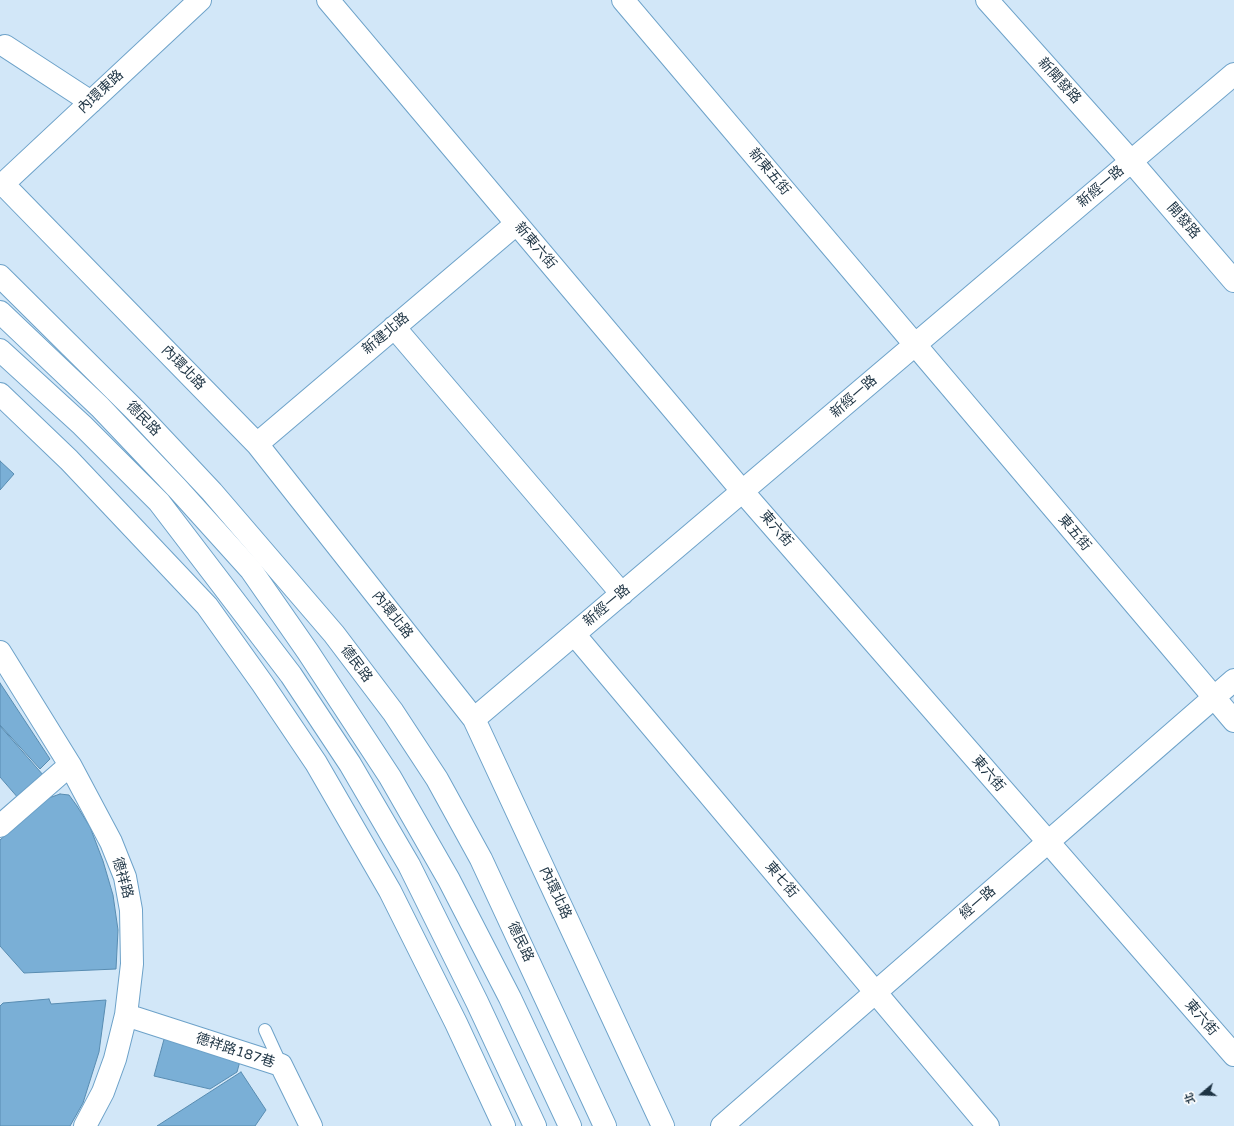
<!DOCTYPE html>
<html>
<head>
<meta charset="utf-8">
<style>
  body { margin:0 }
  #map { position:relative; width:1234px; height:1126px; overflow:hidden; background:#d2e7f8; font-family:"Varela Round","Noto Sans TC",sans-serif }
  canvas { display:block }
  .north { position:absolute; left:1182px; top:1074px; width:40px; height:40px; -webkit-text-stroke:3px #fff; paint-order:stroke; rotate:251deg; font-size:11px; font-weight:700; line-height:16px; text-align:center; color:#1e3444 }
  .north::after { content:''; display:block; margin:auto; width:14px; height:18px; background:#1e3444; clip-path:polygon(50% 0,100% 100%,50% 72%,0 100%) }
</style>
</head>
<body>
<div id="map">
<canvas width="1234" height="1126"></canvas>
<div class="north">北</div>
</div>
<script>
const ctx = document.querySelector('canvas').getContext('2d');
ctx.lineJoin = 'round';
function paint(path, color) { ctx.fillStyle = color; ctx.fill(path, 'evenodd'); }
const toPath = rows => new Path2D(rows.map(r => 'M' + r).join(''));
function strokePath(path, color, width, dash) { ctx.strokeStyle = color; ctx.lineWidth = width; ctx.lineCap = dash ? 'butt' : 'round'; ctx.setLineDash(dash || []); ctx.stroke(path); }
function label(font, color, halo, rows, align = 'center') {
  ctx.font = font + ' "Varela Round","Noto Sans TC",sans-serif'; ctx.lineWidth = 3.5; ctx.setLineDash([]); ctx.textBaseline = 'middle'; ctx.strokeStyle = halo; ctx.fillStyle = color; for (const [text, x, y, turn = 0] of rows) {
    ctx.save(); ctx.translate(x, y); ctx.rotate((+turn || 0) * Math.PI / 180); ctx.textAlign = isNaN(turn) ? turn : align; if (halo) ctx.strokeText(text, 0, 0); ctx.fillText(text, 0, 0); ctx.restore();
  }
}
const building = toPath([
  [0,461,14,474,0,490,0,461],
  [0,683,50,759,40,769,0,725,0,683],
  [0,726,44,776,19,799,0,777,0,726],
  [60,794,69,795,77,806,90,827,103,861,113,895,118,930,116,969,24,973,0,946,0,840,46,799,60,794],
  [49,999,51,1004,106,1000,99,1052,83,1103,70,1126,0,1126,0,1006,3,1003,49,999],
  [166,1032,242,1054,237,1072,210,1089,154,1076,166,1032],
  [241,1072,266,1110,255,1126,157,1126,241,1072]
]);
paint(building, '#7aafd6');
strokePath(building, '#588cb1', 1);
const service = toPath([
  [265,1030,281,1065]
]);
const minor = toPath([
  [200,0,3,184,257,444,474,719,663,1126],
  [328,0,743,492,1234,1055],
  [623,0,1234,721],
  [5,46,91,102],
  [0,276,135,410,212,492,334,634,393,712,437,779,481,859,605,1126],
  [394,327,622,594],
  [0,394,69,460,207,606,262,683,316,763,390,891,456,1023,504,1126],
  [257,444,516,224],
  [574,634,988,1126],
  [0,652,70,765,111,842,125,877,131,910,132,964,126,1015,115,1059,103,1092,85,1126],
  [474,719,1234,74],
  [0,826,70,765],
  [126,1015,281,1065,311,1126],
  [722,1126,1234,680]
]);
const tertiary = toPath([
  [987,0,1131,161,1234,281],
  [0,312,100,407,177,488,251,570,308,652,390,777,449,880,510,998,570,1126],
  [0,350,82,425,159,502,291,675,350,764,409,865,477,1002,535,1126]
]);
strokePath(service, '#6da2c9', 14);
strokePath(minor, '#6da2c9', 24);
strokePath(tertiary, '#6da2c9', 24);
strokePath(service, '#fff', 12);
strokePath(minor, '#fff', 22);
strokePath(tertiary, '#fff', 22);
label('14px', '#1e3444', '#fff', [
  ["新開發路",1059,81,48],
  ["內環東路",101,92,-43],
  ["新東五街",769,172,50],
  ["新經一路",1101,187,-40],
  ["開發路",1183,221,49],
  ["新東六街",535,246,50],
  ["新建北路",386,334,-40],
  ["內環北路",183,368,46],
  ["新經一路",854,397,-41],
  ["德民路",143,419,46],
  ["東六街",776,529,49],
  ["東五街",1074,533,50],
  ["新經一路",607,606,-40],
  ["內環北路",392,615,52],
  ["德民路",356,664,53],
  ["東六街",988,774,49],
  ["德祥路",122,878,74],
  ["東七街",781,880,50],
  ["內環北路",555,893,65],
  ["經一路",978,903,-41],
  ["德民路",520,942,65],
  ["東六街",1201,1018,49],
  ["德祥路187巷",235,1051,18]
]);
</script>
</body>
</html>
